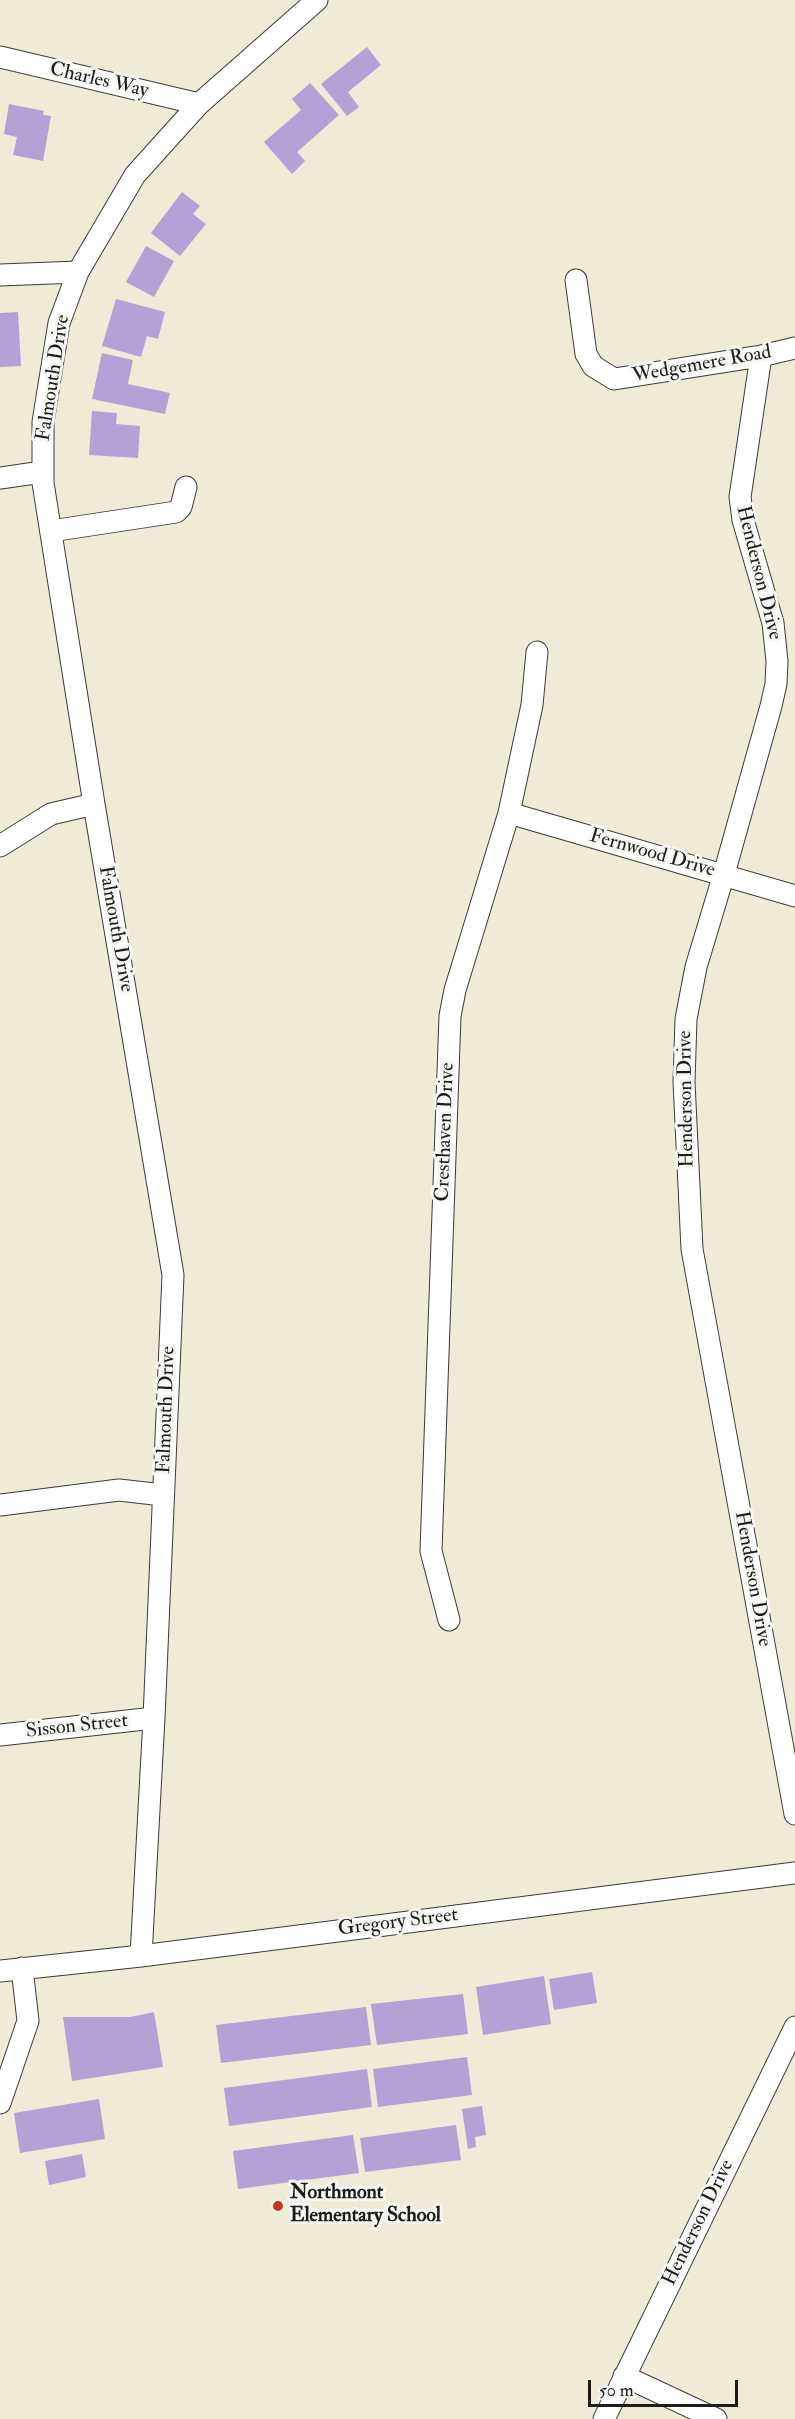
<!DOCTYPE html>
<html>
<head>
<meta charset="utf-8">
<style>
  body { margin:0 }
  #map { position:relative; width:795px; height:2419px; overflow:hidden; background:#efebd7; font-family:"IM FELL Double Pica",serif }
  canvas { display:block }
  .scale { position:absolute; left:588px; top:2380px; width:150px; height:27px; box-sizing:border-box; border:3px solid #1c1c1c; border-top:0; padding-left:8px; font-size:18px; line-height:21px; white-space:nowrap; color:#1c1c1c; -webkit-text-stroke:4px #f6f6f2; paint-order:stroke }
</style>
</head>
<body>
<div id="map">
<canvas width="795" height="2419"></canvas>
<div class="scale">50 m</div>
</div>
<script>
const ctx = document.querySelector('canvas').getContext('2d');
ctx.lineJoin = 'round';
function paint(path, color) { ctx.fillStyle = color; ctx.fill(path, 'evenodd'); }
const toPath = rows => new Path2D(rows.map(r => 'M' + r).join(''));
function strokePath(path, color, width, dash) { ctx.strokeStyle = color; ctx.lineWidth = width; ctx.lineCap = dash ? 'butt' : 'round'; ctx.setLineDash(dash || []); ctx.stroke(path); }
function label(font, color, halo, rows, align = 'center') {
  ctx.font = font + ' "IM FELL Double Pica",serif'; ctx.lineWidth = 6; ctx.setLineDash([]); ctx.textBaseline = 'middle'; ctx.strokeStyle = halo; ctx.fillStyle = color; for (const [text, x, y, turn = 0] of rows) {
    ctx.save(); ctx.translate(x, y); ctx.rotate((+turn || 0) * Math.PI / 180); ctx.textAlign = isNaN(turn) ? turn : align; if (halo) ctx.strokeText(text, 0, 0); ctx.fillText(text, 0, 0); ctx.restore();
  }
}
paint(toPath([
  [367,47,381,65,348,92,359,107,347,116,321,84],
  [310,83,339,115,297,152,305,161,292,174,264,142,301,110,292,99],
  [9,104,44,111,43,115,51,116,43,161,13,155,17,137,4,134],
  [182,192,200,206,193,214,206,224,180,256,151,233],
  [146,246,174,261,154,297,126,282],
  [116,299,165,312,158,339,147,336,141,357,102,346],
  [18,312,21,366,0,367,0,313],
  [102,353,133,360,128,384,170,393,165,414,92,399],
  [92,411,117,413,116,424,140,426,138,458,89,455],
  [592,1972,597,2003,554,2010,549,1979],
  [544,1976,551,2024,483,2035,476,1987],
  [463,1994,468,2034,377,2045,371,2004],
  [366,2007,371,2045,221,2063,216,2025],
  [154,2012,163,2067,72,2081,63,2017,130,2017],
  [467,2057,472,2095,378,2107,373,2069],
  [367,2069,372,2107,229,2126,224,2088],
  [99,2099,105,2139,20,2153,14,2113],
  [482,2106,486,2135,475,2137,476,2147,468,2149,462,2109],
  [456,2125,461,2160,365,2172,360,2138],
  [353,2135,359,2173,238,2189,233,2151],
  [82,2154,86,2177,49,2185,45,2161]
]), '#b3a2d5');
const minor = toPath([
  [0,57,199,104],
  [0,275,78,272],
  [576,280,586,354,593,366,614,379,761,356,795,348],
  [761,356,740,497,743,520,773,623,777,661,776,684,771,706,724,874,696,967,686,1019,684,1082,692,1249,795,1814],
  [0,478,42,472],
  [51,531,176,512,181,507,186,487],
  [509,813,795,896],
  [0,846,51,814,94,804],
  [0,1505,119,1490,163,1495],
  [449,1620,431,1551,450,1016,455,990,509,813,532,705,537,652],
  [0,1735,154,1718],
  [141,1956,154,1718,173,1275,94,804,43,483,43,422,59,323,78,272,135,175,199,104,317,0],
  [0,1971,141,1956,795,1873],
  [0,2103,28,2021,22,1968],
  [624,2376,716,2419],
  [604,2419,795,2027]
]);
strokePath(minor, '#3c3b38', 23);
strokePath(minor, '#fff', 21);
for (const [x, y, r, color] of [
  [278,2206,6,"#c8321e"]
]) { const dot = new Path2D(); dot.arc(x, y, r, 0, 2 * Math.PI); ctx.fillStyle = color; ctx.fill(dot); strokePath(dot, '#f6f6f2', 2); }
label('20px', '#1c1c1c', '#f6f6f2', [
  ["Charles Way",99,81,13],
  ["Wedgemere Road",702,365,-10],
  ["Falmouth Drive",54,378,-81],
  ["Henderson Drive",758,573,76],
  ["Fernwood Drive",652,854,16],
  ["Falmouth Drive",115,929,80],
  ["Henderson Drive",687,1099,-91],
  ["Cresthaven Drive",446,1132,-88],
  ["Falmouth Drive",167,1410,-88],
  ["Henderson Drive",752,1579,80],
  ["Sisson Street",77,1727,-6],
  ["Gregory Street",398,1923,-7],
  ["Henderson Drive",699,2223,-64]
]);
label('bold 20px', '#1c1c1c', '#f6f6f2', [
  ["Northmont",290,2194],
  ["Elementary School",290,2217]
], 'left');
</script>
</body>
</html>
